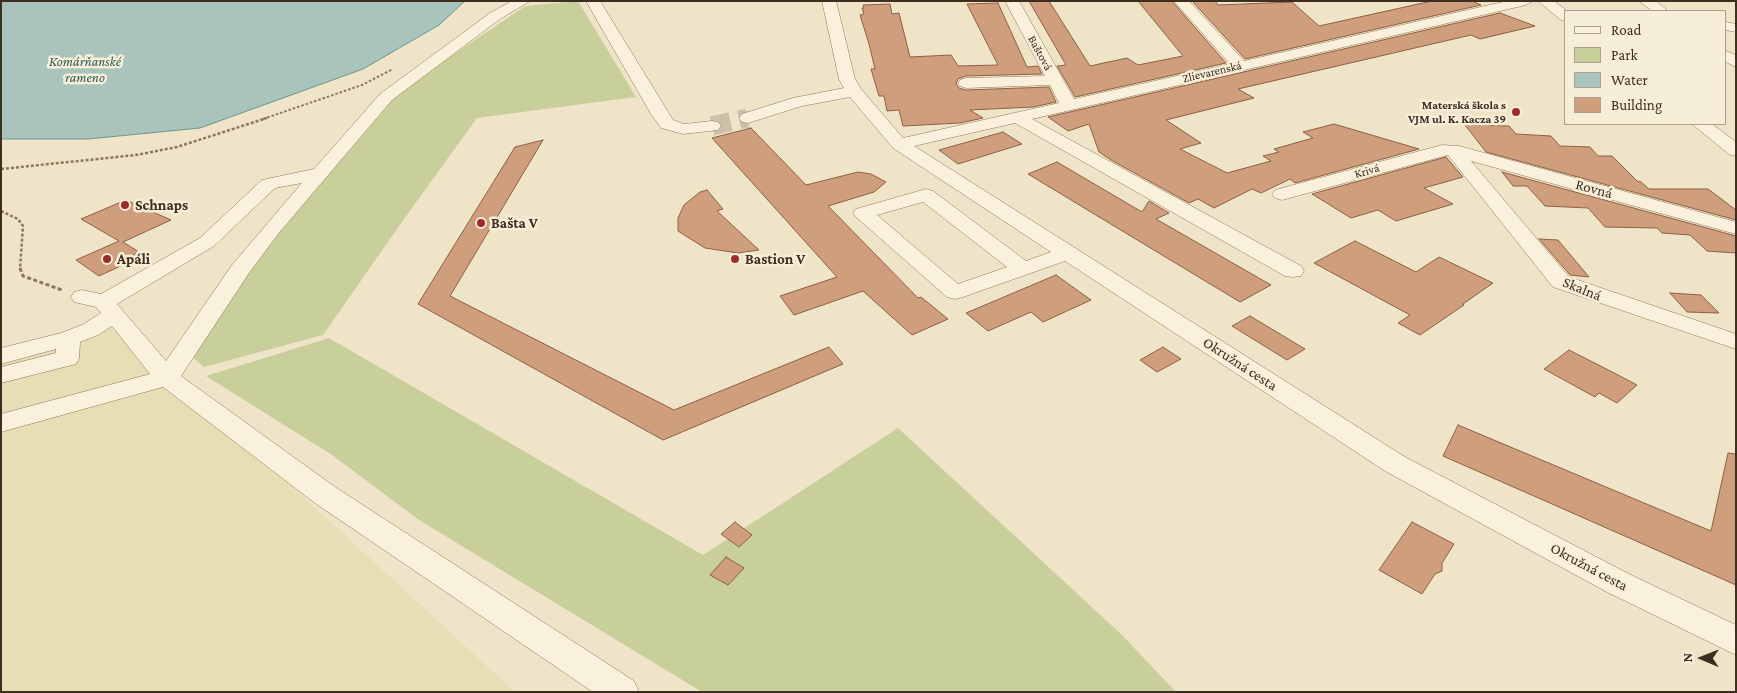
<!DOCTYPE html>
<html>
<head>
<meta charset="utf-8">
<style>
  body { margin:0 }
  #map { position:relative; width:1737px; height:693px; overflow:hidden; background:#f0e4c8; font-family:"Crimson Pro",serif }
  canvas { display:block }
  .frame { position:absolute; inset:0; border:2px solid #3d2e20; pointer-events:none }
  .legend { position:absolute; left:1564px; top:10px; width:162px; height:115px; box-sizing:border-box; background:#f7eed8; border:1px solid #ada18e; margin:0; padding:6px 9px; list-style:none; font-size:15px; color:#3d2e20 }
  .legend li { display:flex; align-items:center; gap:10px; height:25px }
  .legend b { width:25px; border:1px solid #ada18e }
  .north { position:absolute; left:1677px; top:633px; width:50px; height:50px; -webkit-text-stroke:4px #f7eed8; paint-order:stroke; rotate:271deg; font-size:14px; font-weight:700; line-height:20px; text-align:center; color:#3d2e20 }
  .north::after { content:''; display:block; margin:auto; width:18px; height:22px; background:#3d2e20; clip-path:polygon(50% 0,100% 100%,50% 72%,0 100%) }
</style>
</head>
<body>
<div id="map">
<canvas width="1737" height="693"></canvas>
<div class="frame"></div>
<ul class="legend">
<li><b style="height:6px;background:#faf1dc"></b>Road</li>
<li><b style="height:14px;background:#c9cf9b"></b>Park</li>
<li><b style="height:14px;background:#a9c4bc"></b>Water</li>
<li><b style="height:14px;background:#cf9f7d"></b>Building</li>
</ul>
<div class="north">N</div>
</div>
<script>
const ctx = document.querySelector('canvas').getContext('2d');
ctx.lineJoin = 'round';
function paint(path, color) { ctx.fillStyle = color; ctx.fill(path, 'evenodd'); }
const toPath = rows => new Path2D(rows.map(r => 'M' + r).join(''));
function strokePath(path, color, width, dash) { ctx.strokeStyle = color; ctx.lineWidth = width; ctx.lineCap = dash ? 'butt' : 'round'; ctx.setLineDash(dash || []); ctx.stroke(path); }
function label(font, color, halo, rows, align = 'center') {
  ctx.font = font + ' "Crimson Pro",serif'; ctx.lineWidth = 5; ctx.setLineDash([]); ctx.textBaseline = 'middle'; ctx.strokeStyle = halo; ctx.fillStyle = color; for (const [text, x, y, turn = 0] of rows) {
    ctx.save(); ctx.translate(x, y); ctx.rotate((+turn || 0) * Math.PI / 180); ctx.textAlign = isNaN(turn) ? turn : align; if (halo) ctx.strokeText(text, 0, 0); ctx.fillText(text, 0, 0); ctx.restore();
  }
}
paint(toPath([
  [112,321,515,692,1,692,1,350]
]), '#e6deb5');
paint(toPath([
  [578,1,636,97,477,118,404,219,323,335,204,367,192,357,252,261,393,99,444,61,525,6],
  [329,338,703,555,898,428,1122,635,1176,692,702,692,419,520,332,455,206,376]
]), '#c9cf9b');
const water = toPath([
  [1,1,465,1,439,25,363,69,200,128,88,139,1,139,1,1]
]);
paint(water, '#a9c4bc');
strokePath(water, '#6f938a', 1);
const building = toPath([
  [1029,1,1049,1,1090,66,1127,58,1138,65,1183,56,1138,1,1172,1,1226,63,1075,97,1057,66,1066,65,1029,1],
  [1192,1,1215,1,1218,5,1292,2,1319,26,1432,1,1472,1,1481,5,1245,59,1192,1],
  [998,3,1027,67,1038,66,1042,74,966,76,958,79,956,84,959,88,966,90,1049,87,1056,102,1033,107,970,110,983,118,960,123,903,126,899,110,887,111,884,96,879,96,871,69,875,69,869,44,860,15,864,14,862,8,864,8,863,5,890,4,892,14,899,13,910,57,951,55,958,66,998,65,967,4,998,3],
  [1500,13,1535,26,1480,39,1471,35,1238,89,1254,98,1166,120,1201,143,1180,149,1227,173,1271,161,1263,156,1279,152,1274,149,1313,138,1303,132,1334,124,1419,149,1295,183,1290,179,1261,193,1252,189,1214,208,1198,199,1189,203,1111,160,1099,152,1089,124,1068,131,1048,117,1500,13],
  [1465,125,1509,126,1516,134,1551,136,1560,146,1590,147,1598,156,1612,156,1637,181,1641,182,1649,189,1708,189,1736,210,1736,220,1486,152,1465,125],
  [751,128,806,185,858,172,871,174,886,182,874,192,828,206,918,298,921,297,948,319,912,335,863,291,794,315,780,296,837,277,712,138,751,128],
  [1003,132,1022,144,958,164,939,150,1003,132],
  [543,140,450,296,674,410,829,347,843,364,663,440,418,304,515,147,543,140],
  [1446,157,1463,177,1424,188,1453,204,1396,221,1378,210,1351,218,1312,194,1446,157],
  [1057,162,1142,212,1149,201,1169,213,1156,219,1271,285,1240,302,1028,174,1057,162],
  [1502,172,1736,236,1736,253,1707,251,1690,235,1662,233,1657,228,1605,227,1588,208,1545,206,1527,186,1513,186,1502,172],
  [707,190,723,209,717,211,759,250,738,253,705,248,678,231,678,218,684,205,700,192,707,190],
  [126,200,171,220,123,242,139,252,133,255,138,258,99,276,76,260,119,241,81,219,126,200],
  [1539,239,1558,240,1589,277,1570,275,1539,239],
  [1355,241,1416,272,1439,257,1493,283,1463,304,1464,305,1420,335,1398,323,1410,315,1314,263,1355,241],
  [1056,275,1091,300,1043,322,1031,312,988,331,966,313,1056,275],
  [1670,293,1701,295,1719,313,1687,312,1670,293],
  [1250,316,1305,349,1287,360,1232,326,1250,316],
  [1163,347,1181,359,1157,372,1140,360,1163,347],
  [1569,350,1620,376,1637,385,1617,403,1599,393,1595,397,1544,369,1569,350],
  [1458,425,1711,531,1728,453,1736,454,1736,585,1443,456,1458,425],
  [735,522,752,535,739,547,721,534,735,522],
  [1412,522,1454,544,1442,563,1442,571,1435,574,1422,594,1379,570,1412,522],
  [726,557,744,568,728,585,710,575,726,557]
]);
paint(building, '#cf9f7d');
strokePath(building, '#8d5f41', 1);
strokePath(toPath([
  [741,119,748,118]
]), '#ccc0a6', 15, [15, 8]);
strokePath(toPath([
  [712,126,747,118]
]), '#ccc0a6', 19, [19, 9]);
const minor = toPath([
  [512,1,530,1,500,19,392,100,278,234,249,273,181,376,335,487,634,681,639,692,593,692,315,503,163,387,1,432,1,414,150,374,112,326,98,335,80,342,79,358,76,364,1,383,1,367,56,353,56,349,1,364,1,348,61,333,82,325,101,313,96,307,74,302,71,297,74,292,82,290,101,294,200,238,262,180,314,169,380,94,490,13,512,1],
  [302,183,232,265,166,361,117,304,214,246,275,188,302,183],
  [586,1,600,1,673,120,684,124,712,121,718,122,721,126,718,130,683,134,661,128,651,114,586,1],
  [822,1,836,1,855,79,861,89,903,138,1059,103,1050,85,966,88,960,86,958,83,960,80,966,78,1045,76,1005,1,1019,1,1074,99,1230,64,1174,1,1189,1,1244,61,1507,1,1533,1,1526,5,1032,119,1301,266,1304,271,1301,276,1293,277,1285,276,1015,123,914,146,1405,457,1629,574,1736,625,1736,655,1607,592,1385,471,1065,261,963,297,955,299,947,297,856,217,853,213,856,209,926,189,933,191,1026,261,1051,252,893,148,850,97,802,106,748,123,742,122,739,118,742,114,793,98,844,88,839,79,822,1],
  [923,202,1007,267,958,284,877,215,923,202],
  [1538,1,1554,1,1567,11,1566,11,1566,21,1561,20,1538,1],
  [1639,1,1656,1,1668,11,1652,11,1639,1],
  [1726,22,1736,24,1736,32,1726,30,1726,22],
  [1726,51,1736,55,1736,67,1726,62,1726,51],
  [1692,124,1712,124,1736,142,1736,156,1730,155,1692,124],
  [1442,145,1459,146,1736,222,1736,234,1471,161,1569,277,1736,334,1736,349,1553,287,1448,155,1282,200,1275,198,1272,194,1275,190,1442,145]
]);
strokePath(minor, '#8d765c', 1);
strokePath(toPath([
  [263,119,362,85,393,69]
]), '#8d765c', 2, [2.5, 2]);
strokePath(toPath([
  [1,169,136,155,177,147,267,118],
  [1,211,18,219,23,226,20,269]
]), '#8d765c', 2.5, [3, 2]);
strokePath(toPath([
  [20,268,23,276,62,290]
]), '#8d765c', 3, [4, 2.5]);
paint(minor, '#faf1dc');
for (const [x, y, r, color] of [
  [1516,112,5,"#9e2a2b"],
  [125,205,5,"#9e2a2b"],
  [481,223,5,"#9e2a2b"],
  [107,259,5,"#9e2a2b"],
  [735,259,5,"#9e2a2b"]
]) { const dot = new Path2D(); dot.arc(x, y, r, 0, 2 * Math.PI); ctx.fillStyle = color; ctx.fill(dot); strokePath(dot, '#f7eed8', 2); }
label('12px', '#3d2e20', '#f7eed8', [
  ["Baštová",1040,53,61],
  ["Zlievarenská",1212,72,-13],
  ["Krivá",1367,171,-16]
]);
label('bold 12px', '#3d2e20', '#f7eed8', [
  ["Materská škola s",1506,105],
  ["VJM ul. K. Kacza 39",1506,119]
], 'right');
label('italic 14px', '#2f5d5a', '#f7eed8', [
  ["Komárňanské",85,62],
  ["rameno",85,78]
]);
label('15px', '#3d2e20', '#f7eed8', [
  ["Rovná",1594,189,15],
  ["Skalná",1582,289,22],
  ["Okružná cesta",1240,364,33],
  ["Okružná cesta",1589,567,28]
]);
label('bold 15px', '#3d2e20', '#f7eed8', [
  ["Schnaps",135,205],
  ["Bašta V",491,223],
  ["Apáli",117,259],
  ["Bastion V",745,259]
], 'left');
</script>
</body>
</html>
